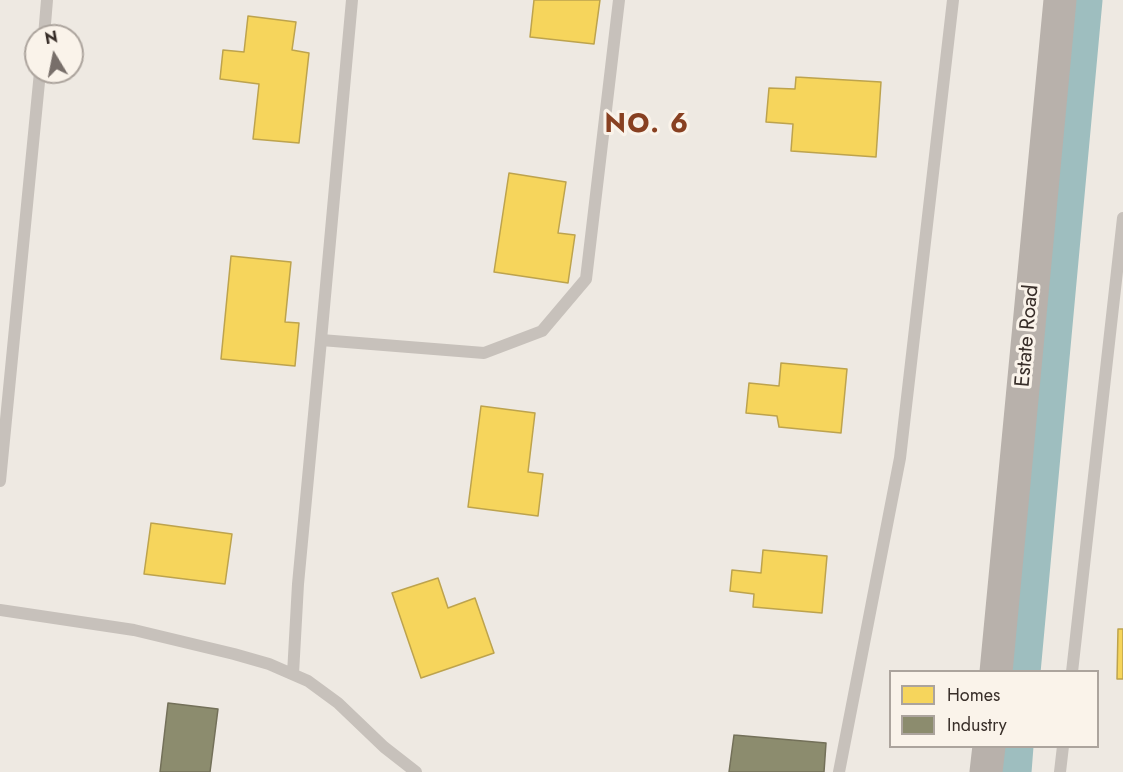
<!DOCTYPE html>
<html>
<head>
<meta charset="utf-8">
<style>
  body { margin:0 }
  #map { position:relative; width:1123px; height:772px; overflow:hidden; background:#eee9e2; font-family:Jost,sans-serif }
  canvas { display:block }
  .legend { position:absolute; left:889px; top:670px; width:210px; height:78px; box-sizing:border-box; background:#faf3ea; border:2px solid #aca49d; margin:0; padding:8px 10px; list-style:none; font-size:18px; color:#382e29 }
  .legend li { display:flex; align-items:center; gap:12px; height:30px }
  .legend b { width:30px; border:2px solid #aca49d }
  .north { position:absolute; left:24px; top:24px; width:60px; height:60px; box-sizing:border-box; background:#faf3ea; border:2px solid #aca49d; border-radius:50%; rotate:350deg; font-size:16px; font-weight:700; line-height:24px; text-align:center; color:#382e29 }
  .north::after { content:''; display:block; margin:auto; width:21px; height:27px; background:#786f6a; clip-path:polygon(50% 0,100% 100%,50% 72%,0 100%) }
</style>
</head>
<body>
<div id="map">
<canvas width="1123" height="772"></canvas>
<ul class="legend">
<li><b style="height:16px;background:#f6d55c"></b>Homes</li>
<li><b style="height:16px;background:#8c8c6e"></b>Industry</li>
</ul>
<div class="north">N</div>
</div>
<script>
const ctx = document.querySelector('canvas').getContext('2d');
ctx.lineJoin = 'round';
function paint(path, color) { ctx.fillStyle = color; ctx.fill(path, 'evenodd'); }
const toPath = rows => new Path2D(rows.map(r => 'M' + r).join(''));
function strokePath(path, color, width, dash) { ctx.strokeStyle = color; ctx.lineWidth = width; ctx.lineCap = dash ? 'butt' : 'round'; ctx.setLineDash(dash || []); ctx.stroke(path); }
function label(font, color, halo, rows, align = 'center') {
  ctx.font = font + ' Jost,sans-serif'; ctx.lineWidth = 6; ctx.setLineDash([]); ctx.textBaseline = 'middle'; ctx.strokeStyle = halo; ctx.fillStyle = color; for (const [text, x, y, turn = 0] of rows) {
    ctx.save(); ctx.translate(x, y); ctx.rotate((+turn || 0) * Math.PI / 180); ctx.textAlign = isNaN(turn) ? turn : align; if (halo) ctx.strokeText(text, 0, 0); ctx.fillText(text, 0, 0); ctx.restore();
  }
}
const homes = toPath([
  [534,0,600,0,594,44,530,37,534,0],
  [248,16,296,22,292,50,309,53,299,143,253,139,259,84,220,79,223,50,244,52,248,16],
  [796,77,881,82,876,157,791,151,793,124,766,122,769,88,795,89,796,77],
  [509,173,566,182,558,233,575,235,568,283,494,272,509,173],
  [231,256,291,262,285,322,299,323,295,366,221,359,231,256],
  [781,363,847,369,841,433,779,427,777,416,746,413,749,383,779,386,781,363],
  [481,406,535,413,528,472,543,474,538,516,468,507,481,406],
  [151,523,232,534,225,584,144,574,151,523],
  [763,550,827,556,822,613,753,607,754,594,730,591,732,570,761,573,763,550],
  [438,578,448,608,475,598,494,653,421,678,392,593,438,578],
  [1118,629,1123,629,1123,679,1117,679,1118,629]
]);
paint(homes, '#f6d55c');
strokePath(homes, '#bda34d', 1.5);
const industry = toPath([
  [168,703,218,709,210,772,160,772,168,703],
  [734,735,826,743,824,772,729,772,734,735]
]);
paint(industry, '#8c8c6e');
strokePath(industry, '#737059', 1.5);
strokePath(toPath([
  [1024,672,1086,0],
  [1015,772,1017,746]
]), '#9ebebf', 33);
strokePath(toPath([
  [352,0,321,340,484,353,542,331,586,279,619,0],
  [44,36,47,0],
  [0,481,40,72],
  [0,610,134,630,234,654,269,664,308,681,338,703,384,747,416,772],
  [1072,672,1123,218],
  [293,674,298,584,321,340],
  [839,772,900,458,953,0],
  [1060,772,1063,746]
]), '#c7c1bb', 12);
strokePath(toPath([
  [996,672,1060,0],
  [986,772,989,746]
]), '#b8b1ab', 33);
label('21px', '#382e29', '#faf3ea', [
  ["Estate Road",1028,336,-85]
]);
ctx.letterSpacing = '1.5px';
label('bold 27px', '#884021', '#faf3ea', [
  ["NO. 6",647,125]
]);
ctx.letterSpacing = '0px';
</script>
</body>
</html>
